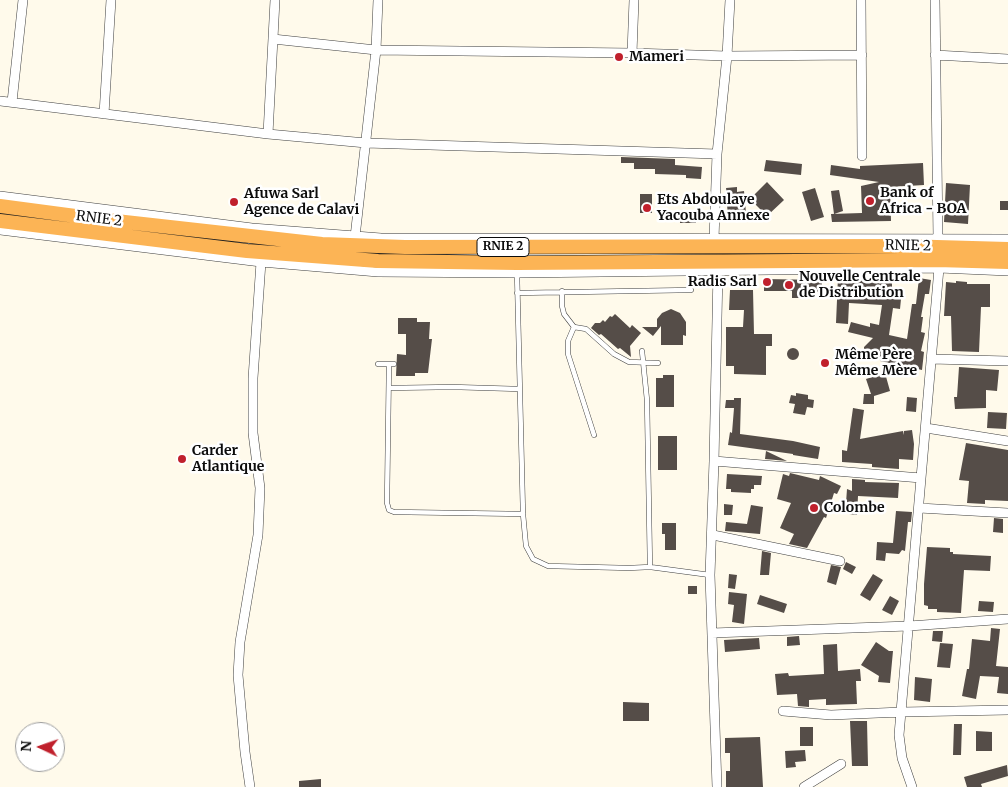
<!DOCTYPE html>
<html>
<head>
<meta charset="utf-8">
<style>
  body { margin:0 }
  #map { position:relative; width:1008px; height:787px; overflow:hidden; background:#fffaeb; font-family:Merriweather,serif }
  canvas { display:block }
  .north { position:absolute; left:15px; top:722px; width:50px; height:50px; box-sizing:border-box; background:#fff; border:1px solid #9e9e9e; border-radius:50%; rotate:273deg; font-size:14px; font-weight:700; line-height:20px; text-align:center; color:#0c0c0c }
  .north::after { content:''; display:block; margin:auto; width:18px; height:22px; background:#c0202c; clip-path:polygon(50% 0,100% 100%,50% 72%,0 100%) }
</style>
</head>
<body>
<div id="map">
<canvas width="1008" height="787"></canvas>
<div class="north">N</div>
</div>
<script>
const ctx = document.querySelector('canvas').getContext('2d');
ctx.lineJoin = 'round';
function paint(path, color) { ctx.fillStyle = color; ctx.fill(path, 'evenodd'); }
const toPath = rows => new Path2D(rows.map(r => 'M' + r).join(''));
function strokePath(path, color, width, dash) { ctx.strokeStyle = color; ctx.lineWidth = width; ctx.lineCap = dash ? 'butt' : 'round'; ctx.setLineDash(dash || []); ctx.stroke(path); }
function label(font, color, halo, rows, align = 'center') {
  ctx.font = font + ' Merriweather,serif'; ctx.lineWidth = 5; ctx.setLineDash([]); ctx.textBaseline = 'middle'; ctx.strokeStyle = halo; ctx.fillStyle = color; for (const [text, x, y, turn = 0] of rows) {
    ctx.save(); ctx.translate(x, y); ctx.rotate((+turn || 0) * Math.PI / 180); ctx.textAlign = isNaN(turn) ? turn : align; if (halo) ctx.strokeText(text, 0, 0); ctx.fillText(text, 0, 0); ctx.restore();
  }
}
paint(toPath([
  [621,157,675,159,675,165,702,167,701,179,686,178,686,175,655,174,655,169,634,169,634,163,621,163],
  [766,160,802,164,801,175,764,171],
  [923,163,924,185,890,187,891,221,832,222,831,214,862,213,861,186,879,182,830,175,831,165,860,169,860,166],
  [767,182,784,200,767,216,750,199],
  [946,183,970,185,968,224,944,222],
  [737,187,737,192,744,191,746,213,728,215,727,205,723,205,722,196,727,195,726,188],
  [815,188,824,217,811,221,802,192],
  [839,190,843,211,834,214,831,191],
  [640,194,652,194,652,213,640,213],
  [1000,201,1008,201,1008,210,1000,210],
  [680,212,696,212,696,223,680,223],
  [838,277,851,278,850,280,892,282,892,288,902,289,900,309,893,308,889,335,907,339,912,304,916,304,919,278,931,280,929,294,925,294,921,317,923,317,921,332,925,333,921,351,924,352,922,370,880,361,881,359,870,360,864,356,864,347,873,338,848,332,851,322,870,327,870,323,879,325,882,305,849,303,848,324,836,323],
  [764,279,822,280,822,292,809,292,809,298,792,298,792,291,764,291],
  [956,281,967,282,967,284,990,284,990,307,981,307,979,352,952,351,951,316,944,316,946,282,956,283],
  [730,290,753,290,754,334,772,334,772,346,766,346,766,375,734,374,734,366,726,366,726,327,743,327,744,310,729,310],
  [671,309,680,313,686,322,686,336,683,335,683,345,661,345,661,326,653,336,642,327,657,327,657,319,662,313],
  [615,314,630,328,632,325,641,333,630,346,631,357,620,348,618,349,601,334,599,335,591,328,595,323,600,323,603,320,605,322,610,316,612,317],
  [398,318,417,318,417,322,430,322,429,339,432,339,428,373,415,373,415,376,396,376,397,354,406,355,406,334,398,334],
  '787 354a6 6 0 1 1 12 0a6 6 0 1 1-12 0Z',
  [959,367,999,370,997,391,986,390,986,408,955,409,954,397,957,397],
  [885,373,890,391,874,396,874,404,863,404,864,394,871,394,866,379],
  [663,375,674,375,674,407,656,407,656,378,663,378],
  [796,393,808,395,808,399,814,400,813,408,807,407,805,415,793,413,795,404,789,403,791,395,796,396],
  [907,397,917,398,916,412,906,411],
  [734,398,741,398,740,434,793,441,820,447,818,459,793,455,793,454,728,445,730,432,732,433,734,408,725,408,726,400,734,400],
  [853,408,864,410,860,439,903,431,904,435,904,431,912,430,914,444,913,460,899,459,899,469,872,467,872,464,842,462,842,450,847,451],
  [988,412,1007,413,1006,429,987,428],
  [658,436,677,436,677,470,658,470],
  [966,443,1008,450,1008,501,985,500,985,504,967,503,969,481,959,480],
  [766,451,787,461,765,459],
  [790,473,819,480,820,476,841,486,837,494,834,493,826,518,824,517,807,548,789,544,794,534,780,528,791,503,777,499,783,474,789,476],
  [727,474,762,476,761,485,754,485,754,489,751,489,751,493,731,492,731,489,726,489],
  [852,479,865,480,865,482,899,483,898,498,858,496,857,515,849,514,850,503,846,503,847,489,852,491],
  [724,504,733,505,732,515,724,515],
  [751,505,763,507,760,534,725,531,726,522,747,524],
  [896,511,912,512,911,522,908,522,905,551,902,550,899,554,886,553,885,561,876,560,877,542,893,543],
  [994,518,1003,519,1003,533,993,532],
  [662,523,676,523,676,550,665,550,665,534,662,534],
  [927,547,950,548,950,552,953,552,953,554,991,556,990,571,964,570,961,613,937,612,937,609,928,609,928,606,924,605,924,584],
  [762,551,771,553,769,575,760,575],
  [846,562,856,567,852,574,843,569],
  [831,565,841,567,836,585,827,582],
  [729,574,737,575,735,589,728,588],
  [873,574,883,580,870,601,860,595],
  [688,586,697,586,697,594,688,594],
  [729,592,747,594,744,624,732,622,734,605,728,604],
  [760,595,787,604,784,613,757,604],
  [890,596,899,601,892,615,882,610],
  [979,601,994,602,993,612,978,611],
  [991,628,1000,629,996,666,1008,667,1008,694,997,693,999,677,980,676,976,699,962,696,967,669,969,669,972,639,990,641],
  [933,631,943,631,942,642,932,641],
  [799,636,800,645,787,646,787,637],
  [759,638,760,649,725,652,724,640],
  [876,642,889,651,893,651,890,683,878,682,879,676,861,665],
  [940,643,953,644,950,668,937,667],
  [837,644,838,671,860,669,861,681,856,681,857,704,826,705,826,699,809,700,809,707,798,706,797,694,777,695,775,674,788,673,789,676,824,674,823,645],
  [915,677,932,679,930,702,914,700],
  [623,702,649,703,649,721,623,721],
  [850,721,867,721,868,766,852,766],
  [954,724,962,724,961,755,953,755],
  [800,727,813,727,813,746,800,746],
  [976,731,992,732,992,751,976,751],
  [760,737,763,787,726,787,726,771,730,771,730,753,725,753,725,738],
  [805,750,806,761,795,762,796,767,786,768,785,751],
  [1007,765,1008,776,981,784,982,787,967,787,964,777],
  [321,779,321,787,299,787,299,781]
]), '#554d48');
const service = toPath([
  [517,273,523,514,526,546,533,559,548,566,629,568,650,567,710,575],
  [562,291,562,306,564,314,574,327,568,341,568,354,594,435],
  [517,293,691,290],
  [574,327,586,329,614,354,629,362,658,363],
  [642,351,647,400,650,567],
  [378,364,394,364],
  [389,364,387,503,389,510,394,512,523,514],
  [389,388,453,387,519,389]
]);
const minor = toPath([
  [861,0,862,156],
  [935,0,938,239],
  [273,39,376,50,632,53,727,56,862,55],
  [632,53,634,0],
  [935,55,1008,59],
  [0,101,268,134,366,143,717,154],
  [12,102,23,0],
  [104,114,111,0],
  [268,134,275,0],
  [0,196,252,228,381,238,1008,239],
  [0,230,261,262,378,272,517,273,939,268,1008,271],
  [355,237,376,50,378,0],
  [714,239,717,154,727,56,730,0],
  [931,359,1008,361],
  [926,428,1008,441],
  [714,461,921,478],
  [919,508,1008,513],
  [713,535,840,561],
  [712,633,909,626,1008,619],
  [783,711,831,715,902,712,1008,710],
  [250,787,245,752,238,675,240,642,258,535,260,488,253,433,253,378,261,262],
  [717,787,710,575,714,461,718,271],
  [804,787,841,764],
  [912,787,902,758,899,735,939,268]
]);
const trunk = toPath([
  [0,206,98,219,322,244,405,247,901,246,1008,249],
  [0,221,247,251,378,261,517,263,937,260,1008,262]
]);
strokePath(service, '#3f3f3f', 5.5);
strokePath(minor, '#3f3f3f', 10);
strokePath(trunk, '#1d1d1d', 15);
strokePath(service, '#fff', 4.5);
strokePath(minor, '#fff', 9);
strokePath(trunk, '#fcb455', 14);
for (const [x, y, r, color] of [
  [619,57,5,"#c0202c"],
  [870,201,5,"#c0202c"],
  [234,202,5,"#c0202c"],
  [647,208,5,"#c0202c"],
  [767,282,5,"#c0202c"],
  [789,285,5,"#c0202c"],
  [825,363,5,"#c0202c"],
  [182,459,5,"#c0202c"],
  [814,508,5,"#c0202c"]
]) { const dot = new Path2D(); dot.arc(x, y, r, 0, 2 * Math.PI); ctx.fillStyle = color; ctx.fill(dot); strokePath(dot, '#fff', 2); }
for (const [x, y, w] of [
  [503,247,52]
]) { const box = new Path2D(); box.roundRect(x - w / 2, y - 9.5, w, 19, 4); ctx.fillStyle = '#fff'; ctx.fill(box); strokePath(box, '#0c0c0c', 1); }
label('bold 12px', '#0c0c0c', null, [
  ["RNIE 2",503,247]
]);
label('bold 14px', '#0c0c0c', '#fff', [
  ["Mameri",629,57],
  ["Bank of",880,193],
  ["Africa - BOA",880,209],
  ["Afuwa Sarl",244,194],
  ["Agence de Calavi",244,210],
  ["Ets Abdoulaye",657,200],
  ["Yacouba Annexe",657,216],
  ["Nouvelle Centrale",799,277],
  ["de Distribution",799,293],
  ["Radis Sarl",757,282,"right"],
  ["Même Père",835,355],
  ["Même Mère",835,371],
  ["Carder",192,451],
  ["Atlantique",192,467],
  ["Colombe",824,508]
], 'left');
label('14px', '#0c0c0c', '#fff', [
  ["RNIE 2",99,219,7],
  ["RNIE 2",908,246,1]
]);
</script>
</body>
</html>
